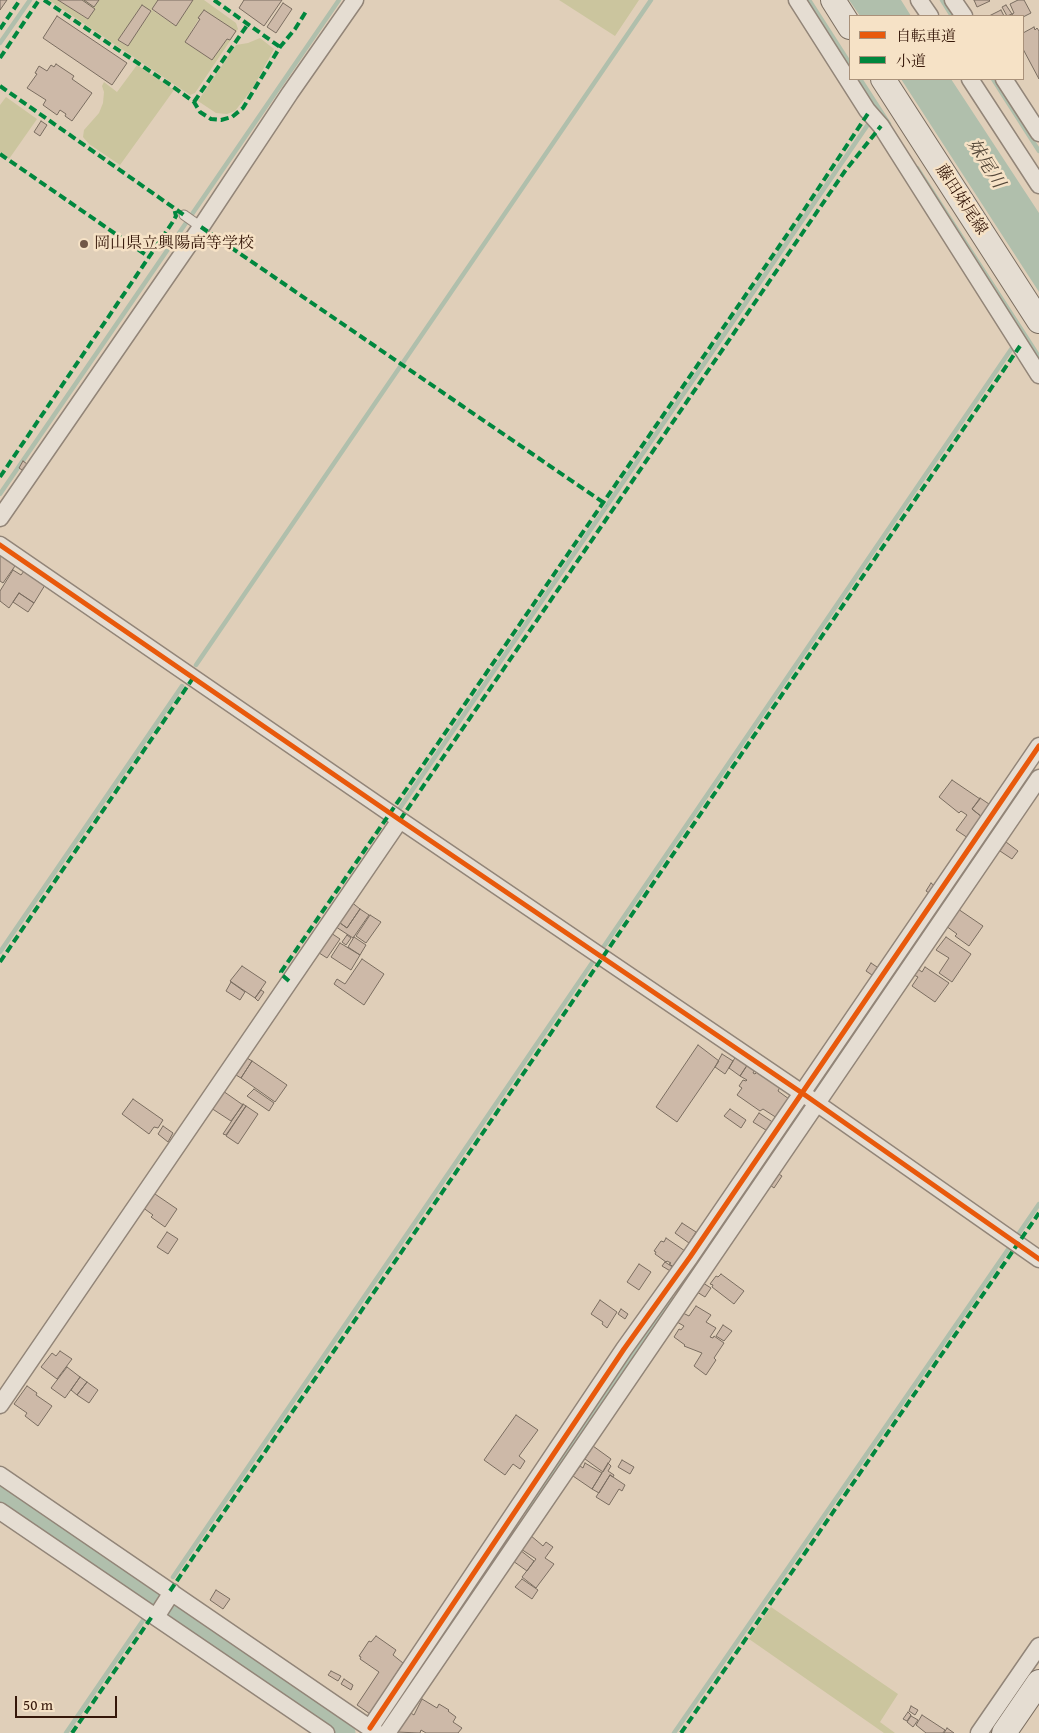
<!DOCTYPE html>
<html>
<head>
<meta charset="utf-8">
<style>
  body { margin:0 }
  #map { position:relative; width:1039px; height:1733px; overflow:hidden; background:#e0cfb9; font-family:"Gentium Book Plus","Noto Serif JP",serif }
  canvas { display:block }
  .legend { position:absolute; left:849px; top:15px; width:175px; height:65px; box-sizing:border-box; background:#f6e2c6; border:1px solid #a9917a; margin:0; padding:6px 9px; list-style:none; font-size:15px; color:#351709 }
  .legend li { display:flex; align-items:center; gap:10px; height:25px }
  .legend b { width:25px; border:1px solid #a9917a }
  .scale { position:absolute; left:15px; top:1696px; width:102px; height:22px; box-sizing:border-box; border:2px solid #351709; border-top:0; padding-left:6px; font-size:15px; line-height:18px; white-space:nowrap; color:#351709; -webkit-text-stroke:4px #f6e2c6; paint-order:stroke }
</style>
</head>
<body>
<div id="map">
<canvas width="1039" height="1733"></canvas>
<ul class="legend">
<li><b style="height:6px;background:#e8590c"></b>自転車道</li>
<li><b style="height:6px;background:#00873e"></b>小道</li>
</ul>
<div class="scale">50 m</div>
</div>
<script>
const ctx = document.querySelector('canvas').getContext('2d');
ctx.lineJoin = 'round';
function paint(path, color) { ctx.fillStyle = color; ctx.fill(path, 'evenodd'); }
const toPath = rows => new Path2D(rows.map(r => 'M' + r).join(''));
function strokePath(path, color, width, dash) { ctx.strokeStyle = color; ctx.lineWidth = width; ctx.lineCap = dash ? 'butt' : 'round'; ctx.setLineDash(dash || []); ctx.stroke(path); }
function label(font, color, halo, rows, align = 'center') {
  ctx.font = font + ' "Gentium Book Plus","Noto Serif JP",serif'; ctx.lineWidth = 5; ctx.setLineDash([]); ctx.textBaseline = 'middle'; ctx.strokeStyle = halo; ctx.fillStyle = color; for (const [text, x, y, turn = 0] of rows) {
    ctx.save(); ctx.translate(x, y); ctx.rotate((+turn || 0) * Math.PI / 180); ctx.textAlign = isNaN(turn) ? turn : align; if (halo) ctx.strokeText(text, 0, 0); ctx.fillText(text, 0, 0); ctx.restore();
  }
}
paint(toPath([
  [49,0,58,0,87,19,95,9,82,0,158,0,152,10,176,26,193,0,204,0,236,23,238,29,195,93,190,95],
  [142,5,151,12,127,46,118,40],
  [204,10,236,31,230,40,227,39,212,60,185,42],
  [559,0,639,0,615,36],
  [260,38,274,49,253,88,235,111,227,114,216,113,198,101,236,45,248,43],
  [137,65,174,90,120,165,89,144,83,137,84,130,99,113,103,103,104,92,102,86,104,82,117,92],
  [6,97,37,119,9,159,0,152,0,105],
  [771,1607,898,1694,880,1722,895,1733,884,1733,749,1639]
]), '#cbc59e');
paint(toPath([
  [849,0,901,0,911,16,860,16],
  [901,79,951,79,1039,213,1039,292]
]), '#b0bfac');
strokePath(toPath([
  [809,0,850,64],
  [942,0,952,16],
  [0,43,30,0],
  [860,79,889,124],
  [993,79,1039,151],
  [917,168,1039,357],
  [0,494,339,0],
  [196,665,651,0],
  [398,811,871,120],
  [602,949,1012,348],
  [0,952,182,686],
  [1017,1236,1039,1204],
  [526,1510,671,1298],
  [173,1577,594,960],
  [151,1609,158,1598],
  [66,1733,146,1616],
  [674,1733,1009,1248]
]), '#b0bfac', 4.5);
strokePath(toPath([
  [0,1498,343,1733]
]), '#b0bfac', 25);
const building = toPath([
  [0,0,7,0,0,10,0,0],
  [58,0,82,0,95,9,88,19,58,0],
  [84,0,99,0,94,7,84,0],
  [158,0,193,0,176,26,152,9,158,0],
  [244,0,282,0,264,26,239,8,244,0],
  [974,0,989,0,990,1,977,7,974,0],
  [1018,0,1024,0,1031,13,1023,17,1013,16,1012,14,1014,13,1010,4,1018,0],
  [283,3,292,9,276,33,267,27,283,3],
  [142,5,151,11,128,46,118,40,142,5],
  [1006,5,1012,14,1007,16,1002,7,1006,5],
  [204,10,236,31,230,40,227,39,212,60,185,42,200,19,198,18,204,10],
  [1001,10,1004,16,989,16,1001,10],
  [57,16,127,63,112,85,43,38,57,16],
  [1034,27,1035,30,1037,28,1039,31,1039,79,1023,49,1023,33,1034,27],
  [56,64,74,76,72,79,92,93,72,121,65,116,66,114,60,110,57,115,43,105,46,100,27,88,37,74,35,73,39,66,47,71,51,65,54,67,56,64],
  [41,121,47,125,40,136,34,132,41,121],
  [23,461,27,464,22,470,19,468,23,461],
  [0,553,15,566,3,583,0,581,0,553],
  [13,570,21,575,24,571,45,585,34,603,19,593,9,608,0,601,0,591,13,570],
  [19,593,34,603,28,612,13,602,19,593],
  [952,780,980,799,972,809,982,817,968,838,956,830,967,815,961,811,959,813,939,797,952,780],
  [980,798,992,806,982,817,972,809,980,798],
  [1006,842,1018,851,1012,859,1000,851,1006,842],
  [931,883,937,888,932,895,926,891,931,883],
  [350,901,360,909,347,928,336,920,350,901],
  [360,909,369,915,353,938,333,925,336,920,347,928,360,909],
  [958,909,983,926,969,946,955,936,957,934,946,926,958,909],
  [370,915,381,922,366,943,356,936,370,915],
  [328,931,340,939,327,958,316,951,328,931],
  [347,935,351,938,346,945,342,942,347,935],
  [354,937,366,945,360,955,348,947,354,937],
  [946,937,971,954,952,982,939,973,949,958,936,950,946,937],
  [340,943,360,955,351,970,331,957,340,943],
  [362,959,384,974,364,1005,334,984,337,979,345,984,362,959],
  [871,963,880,969,875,977,866,971,871,963],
  [242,966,266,982,255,998,230,981,242,966],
  [925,967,949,983,935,1002,912,986,918,977,914,975,918,969,922,972,925,967],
  [231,982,245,992,240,1000,226,991,231,982],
  [261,990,264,992,258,1001,255,998,261,990],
  [698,1045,719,1061,677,1122,656,1107,698,1045],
  [722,1054,733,1061,725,1074,715,1067,722,1054],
  [736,1056,748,1064,740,1076,729,1068,736,1056],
  [247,1058,252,1061,241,1078,236,1075,247,1058],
  [252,1061,287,1085,275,1102,241,1078,252,1061],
  [748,1064,755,1069,753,1073,755,1074,758,1071,781,1085,778,1091,789,1099,777,1118,763,1109,760,1111,737,1095,742,1088,739,1086,743,1080,746,1081,747,1080,740,1076,748,1064],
  [254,1089,274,1103,269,1111,247,1096,254,1089],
  [223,1091,243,1105,231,1121,211,1108,223,1091],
  [133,1099,163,1120,158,1128,154,1127,149,1134,122,1114,133,1099],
  [243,1104,246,1106,226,1135,223,1134,243,1104],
  [246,1106,258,1114,238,1144,226,1136,246,1106],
  [730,1109,746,1120,741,1128,724,1116,730,1109],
  [759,1113,774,1123,769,1132,753,1122,759,1113],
  [163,1126,173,1133,168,1142,158,1134,163,1126],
  [777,1173,782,1176,774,1188,770,1185,777,1173],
  [152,1192,177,1209,165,1227,151,1217,153,1215,142,1207,152,1192],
  [682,1223,696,1232,689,1243,675,1233,682,1223],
  [167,1232,178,1239,168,1254,157,1247,167,1232],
  [666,1238,685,1251,674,1267,669,1264,671,1263,667,1261,666,1262,655,1254,656,1252,654,1251,661,1241,664,1242,666,1238],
  [665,1262,674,1268,672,1272,662,1266,665,1262],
  [639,1264,651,1272,639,1290,627,1282,639,1264],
  [721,1274,744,1291,734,1304,712,1287,713,1285,710,1284,716,1276,718,1277,721,1274],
  [703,1283,711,1288,705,1297,697,1292,703,1283],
  [600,1300,617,1312,607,1328,602,1324,603,1322,591,1314,600,1300],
  [696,1306,711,1315,706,1322,716,1328,710,1337,713,1338,714,1336,724,1343,714,1358,716,1360,706,1375,694,1366,702,1353,684,1346,685,1345,674,1337,679,1329,681,1330,684,1326,677,1322,683,1313,689,1316,696,1306],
  [621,1309,628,1314,625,1319,618,1314,621,1309],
  [723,1325,732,1331,724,1341,716,1336,723,1325],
  [60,1351,72,1359,57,1379,41,1367,52,1353,56,1356,60,1351],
  [67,1367,80,1377,65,1398,51,1388,67,1367],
  [80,1377,87,1382,77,1395,71,1390,80,1377],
  [87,1382,98,1390,89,1403,77,1395,87,1382],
  [27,1386,37,1393,36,1395,52,1406,38,1426,25,1416,27,1413,14,1404,27,1386],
  [516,1415,538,1430,519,1456,525,1461,520,1469,513,1464,505,1475,484,1460,516,1415],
  [593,1446,611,1459,603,1472,585,1459,593,1446],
  [622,1460,634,1467,630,1474,618,1467,622,1460],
  [585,1463,602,1473,592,1489,573,1476,580,1466,583,1468,585,1463],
  [608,1463,611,1466,608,1471,614,1475,613,1477,610,1475,599,1493,592,1489,608,1463],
  [610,1475,625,1485,622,1491,619,1489,609,1505,596,1497,610,1475],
  [530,1535,543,1546,546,1542,553,1547,545,1558,554,1564,536,1588,522,1577,536,1559,521,1549,530,1535],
  [520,1550,534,1561,527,1571,513,1561,520,1550],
  [522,1579,538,1590,532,1599,515,1587,522,1579],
  [216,1590,230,1599,223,1609,210,1600,216,1590],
  [376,1636,396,1650,393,1655,403,1663,370,1714,357,1705,379,1672,360,1659,361,1657,359,1656,369,1641,371,1642,376,1636],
  [331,1671,341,1676,338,1681,328,1675,331,1671],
  [344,1679,353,1685,351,1690,341,1684,344,1679],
  [422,1699,437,1708,439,1704,449,1710,448,1711,456,1717,453,1722,462,1728,458,1733,426,1733,421,1730,420,1733,396,1732,409,1712,414,1715,422,1699],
  [911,1706,918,1710,915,1715,909,1711,911,1706],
  [908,1712,911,1715,907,1721,903,1719,908,1712],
  [922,1715,945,1730,943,1733,926,1733,916,1725,922,1715],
  [911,1716,918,1720,913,1727,907,1722,911,1716],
  [947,1728,954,1733,944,1733,947,1728]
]);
paint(building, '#cdb9a8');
strokePath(building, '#7a6d60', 1);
const lane = toPath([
  [184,215,201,227]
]);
const street = toPath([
  [797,0,867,110,881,126,1039,375],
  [919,0,930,16],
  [953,0,964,16],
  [970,79,1039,185],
  [1004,79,1039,133],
  [0,518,201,227,290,93,355,0],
  [0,545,400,820,805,1095,1039,1259],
  [0,1405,400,820],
  [0,1475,377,1733],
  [0,1511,326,1733],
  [156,1617,172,1592],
  [370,1728,624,1349,690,1257,1039,746],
  [387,1733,1039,778],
  [979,1733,1039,1646]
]);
const secondary = toPath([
  [833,0,850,27],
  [883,79,1039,321],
  [1004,1733,1039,1682]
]);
strokePath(lane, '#928578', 11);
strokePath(street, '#928578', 19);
strokePath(secondary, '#7a6d60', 26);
strokePath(lane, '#e5ddd2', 9);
strokePath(street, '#e5ddd2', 16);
strokePath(secondary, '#e5ddd2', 24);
strokePath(toPath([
  [44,0,172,86,194,102,200,112,211,119,221,120,232,117,243,108,280,47,295,29,307,10],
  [214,0,280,47],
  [0,29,20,0],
  [0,58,39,0],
  [0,86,184,215],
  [194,102,248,24],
  [0,154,149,257],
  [201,227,607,505],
  [0,477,172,223,176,216,174,208],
  [400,820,845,171,881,126],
  [0,962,193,678],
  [289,981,282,975,281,972,802,213,869,112],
  [170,1591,1020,346],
  [72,1733,153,1615],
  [681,1733,1039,1213]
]), '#00873e', 4, [8, 4]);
strokePath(toPath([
  [0,545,400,820,805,1095,1039,1259],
  [370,1728,624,1349,690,1257,1039,746]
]), '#e8590c', 5);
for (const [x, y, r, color] of [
  [84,244,5,"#715747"]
]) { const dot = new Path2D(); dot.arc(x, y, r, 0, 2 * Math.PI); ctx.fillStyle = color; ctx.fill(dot); strokePath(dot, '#f6e2c6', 2); }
label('16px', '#351709', '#f6e2c6', [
  ["藤田妹尾線",961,200,57]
]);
label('16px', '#351709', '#f6e2c6', [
  ["岡山県立興陽高等学校",94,244]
], 'left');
label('italic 18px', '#544738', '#f6e2c6', [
  ["妹尾川",985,164,58]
]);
</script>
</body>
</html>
